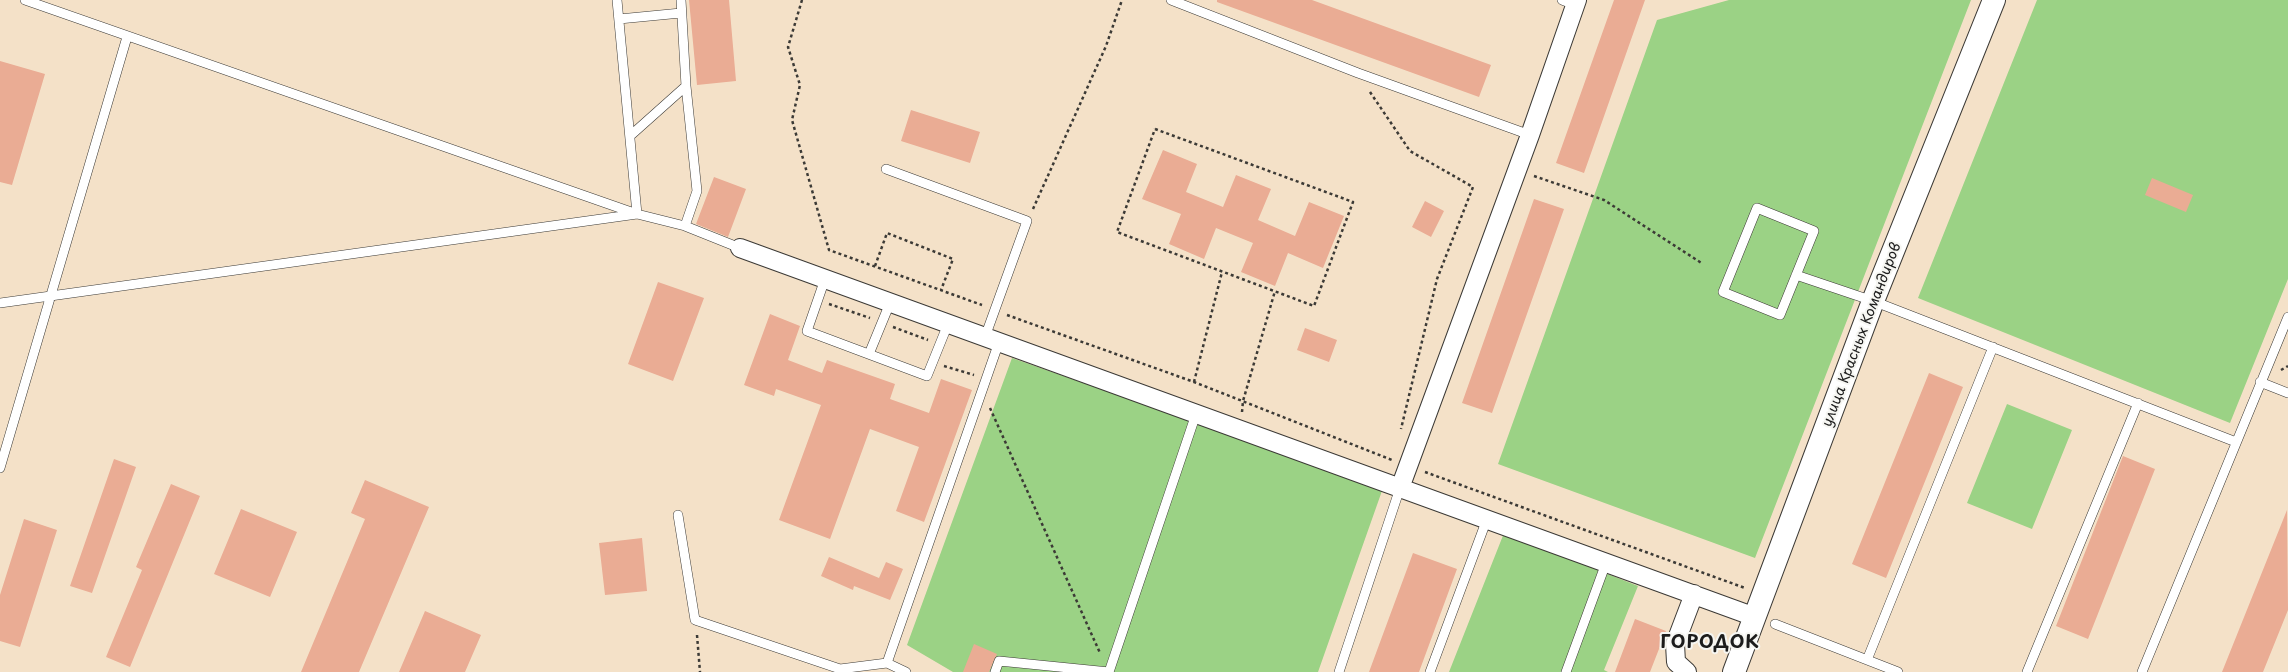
<!DOCTYPE html>
<html>
<head>
<meta charset="utf-8">
<style>
  body { margin:0 }
  canvas { display:block; background:#f4e1c8 }
</style>
</head>
<body>
<canvas width="2288" height="672"></canvas>
<script>
const ctx = document.querySelector('canvas').getContext('2d');
ctx.lineJoin = 'round';
function paint(path, color) { ctx.fillStyle = color; ctx.fill(path, 'evenodd'); }
const toPath = rows => new Path2D(rows.map(r => 'M' + r).join(''));
function strokePath(path, color, width, dash) { ctx.strokeStyle = color; ctx.lineWidth = width; ctx.lineCap = dash ? 'butt' : 'round'; ctx.setLineDash(dash || []); ctx.stroke(path); }
function label(font, color, halo, rows, align = 'center') {
  ctx.font = font + ' "Playpen Sans",sans-serif'; ctx.lineWidth = 4; ctx.setLineDash([]); ctx.textBaseline = 'middle'; ctx.strokeStyle = halo; ctx.fillStyle = color; for (const [text, x, y, turn = 0] of rows) {
    ctx.save(); ctx.translate(x, y); ctx.rotate((+turn || 0) * Math.PI / 180); ctx.textAlign = isNaN(turn) ? turn : align; if (halo) ctx.strokeText(text, 0, 0); ctx.fillText(text, 0, 0); ctx.restore();
  }
}
paint(toPath([
  [1729,0,1971,0,1755,558,1498,464,1657,20],
  [2037,0,2288,0,2288,279,2230,423,1918,298],
  [1012,358,1383,488,1318,672,953,672,907,645],
  [2007,404,2072,430,2032,529,1967,503],
  [1504,533,1638,586,1604,670,1608,672,1449,672]
]), '#9bd285');
paint(toPath([
  [689,0,729,0,736,81,697,85],
  [1217,0,1312,0,1491,65,1479,97,1217,2],
  [1614,0,1645,0,1584,173,1556,163],
  [0,61,45,74,12,185,0,182],
  [911,110,980,132,970,163,901,141],
  [1163,150,1197,164,1186,192,1223,207,1236,175,1271,189,1258,220,1295,236,1309,202,1344,216,1323,268,1288,253,1275,286,1241,272,1253,243,1216,228,1204,259,1169,244,1181,214,1142,199],
  [714,177,746,189,728,237,696,224],
  [2152,178,2193,195,2186,212,2145,195],
  [1534,199,1564,209,1492,413,1462,403],
  [1425,201,1444,211,1431,237,1412,227],
  [658,282,704,298,673,381,628,364],
  [770,314,800,326,788,360,822,373,827,360,895,384,890,399,929,413,941,379,972,390,924,522,896,511,919,447,870,429,830,539,779,520,821,405,776,389,774,396,744,385],
  [1305,328,1337,340,1329,362,1297,350],
  [1929,373,1963,387,1886,578,1852,564],
  [2123,456,2155,469,2088,639,2056,626],
  [114,459,136,467,92,593,70,586],
  [365,480,429,507,359,672,301,672,365,519,351,513],
  [171,484,200,496,130,667,106,657,142,570,136,567],
  [241,509,297,532,270,597,214,574],
  [2287,510,2288,610,2263,672,2222,672],
  [24,519,57,530,20,647,0,641,0,595],
  [642,538,647,591,605,595,599,543],
  [1413,553,1457,569,1419,672,1369,672],
  [829,557,879,578,886,562,903,569,890,600,854,586,853,590,821,576],
  [425,611,481,635,465,672,399,672],
  [1635,619,1666,631,1650,672,1615,672],
  [974,644,997,654,989,672,963,672]
]), '#eaac94');
const service = toPath([
  [25,0,637,214,685,226,740,248],
  [681,0,686,86,697,191,685,226],
  [1171,0,1358,73,1530,135],
  [1562,0,1575,5],
  [619,19,681,13],
  [630,136,686,86],
  [886,169,1027,221,985,337],
  [1757,208,1814,231,1780,315,1723,292,1757,208],
  [1796,275,1873,301,2236,442],
  [825,279,807,331,927,376,948,324],
  [0,303,637,214,617,0],
  [869,354,890,303],
  [2260,382,2288,393],
  [0,468,127,37],
  [678,515,695,620,840,669,887,663,999,342],
  [1775,624,1898,672],
  [1867,660,1993,347],
  [887,663,906,672],
  [995,672,999,661,1109,672],
  [1109,672,1196,414],
  [1339,672,1400,488],
  [1430,672,1487,519],
  [1566,672,1606,563],
  [2027,672,2138,403],
  [2142,672,2288,317]
]);
const minor = toPath([
  [740,248,1755,617],
  [1400,488,1530,135,1577,0],
  [1687,672,1676,662,1675,644,1694,594]
]);
const primary = toPath([
  [1734,672,1873,301,1994,0]
]);
strokePath(service, '#3c3a36', 10);
strokePath(minor, '#3c3a36', 20);
strokePath(primary, '#3c3a36', 24);
strokePath(toPath([
  [802,0,788,47,800,85,792,120,829,250,982,305],
  [1370,92,1410,151,1473,187,1437,279,1401,429],
  [1155,129,1353,202,1314,306,1117,232,1155,129],
  [1534,176,1604,200,1703,264],
  [1033,209,1106,46,1122,0],
  [875,266,887,233,953,259,941,290],
  [829,304,870,318],
  [1007,315,1194,382,1392,460],
  [893,327,928,340],
  [944,366,974,375],
  [2281,370,2288,366],
  [1194,382,1222,272],
  [990,408,1100,653],
  [1242,412,1243,401,1275,291],
  [1425,472,1745,588],
  [697,635,700,672]
]), '#3c3a36', 2.5, [3, 3]);
strokePath(service, '#fff', 9);
strokePath(minor, '#fff', 18);
strokePath(primary, '#fff', 22);
label('14px', '#1c1c1c', '#f6f6f2', [
  ["улица Красных Командиров",1862,335,-69]
]);
ctx.letterSpacing = '1px';
label('bold 18px', '#1c1c1c', '#f6f6f2', [
  ["ГОРОДОК",1710,643]
]);
ctx.letterSpacing = '0px';
</script>
</body>
</html>
